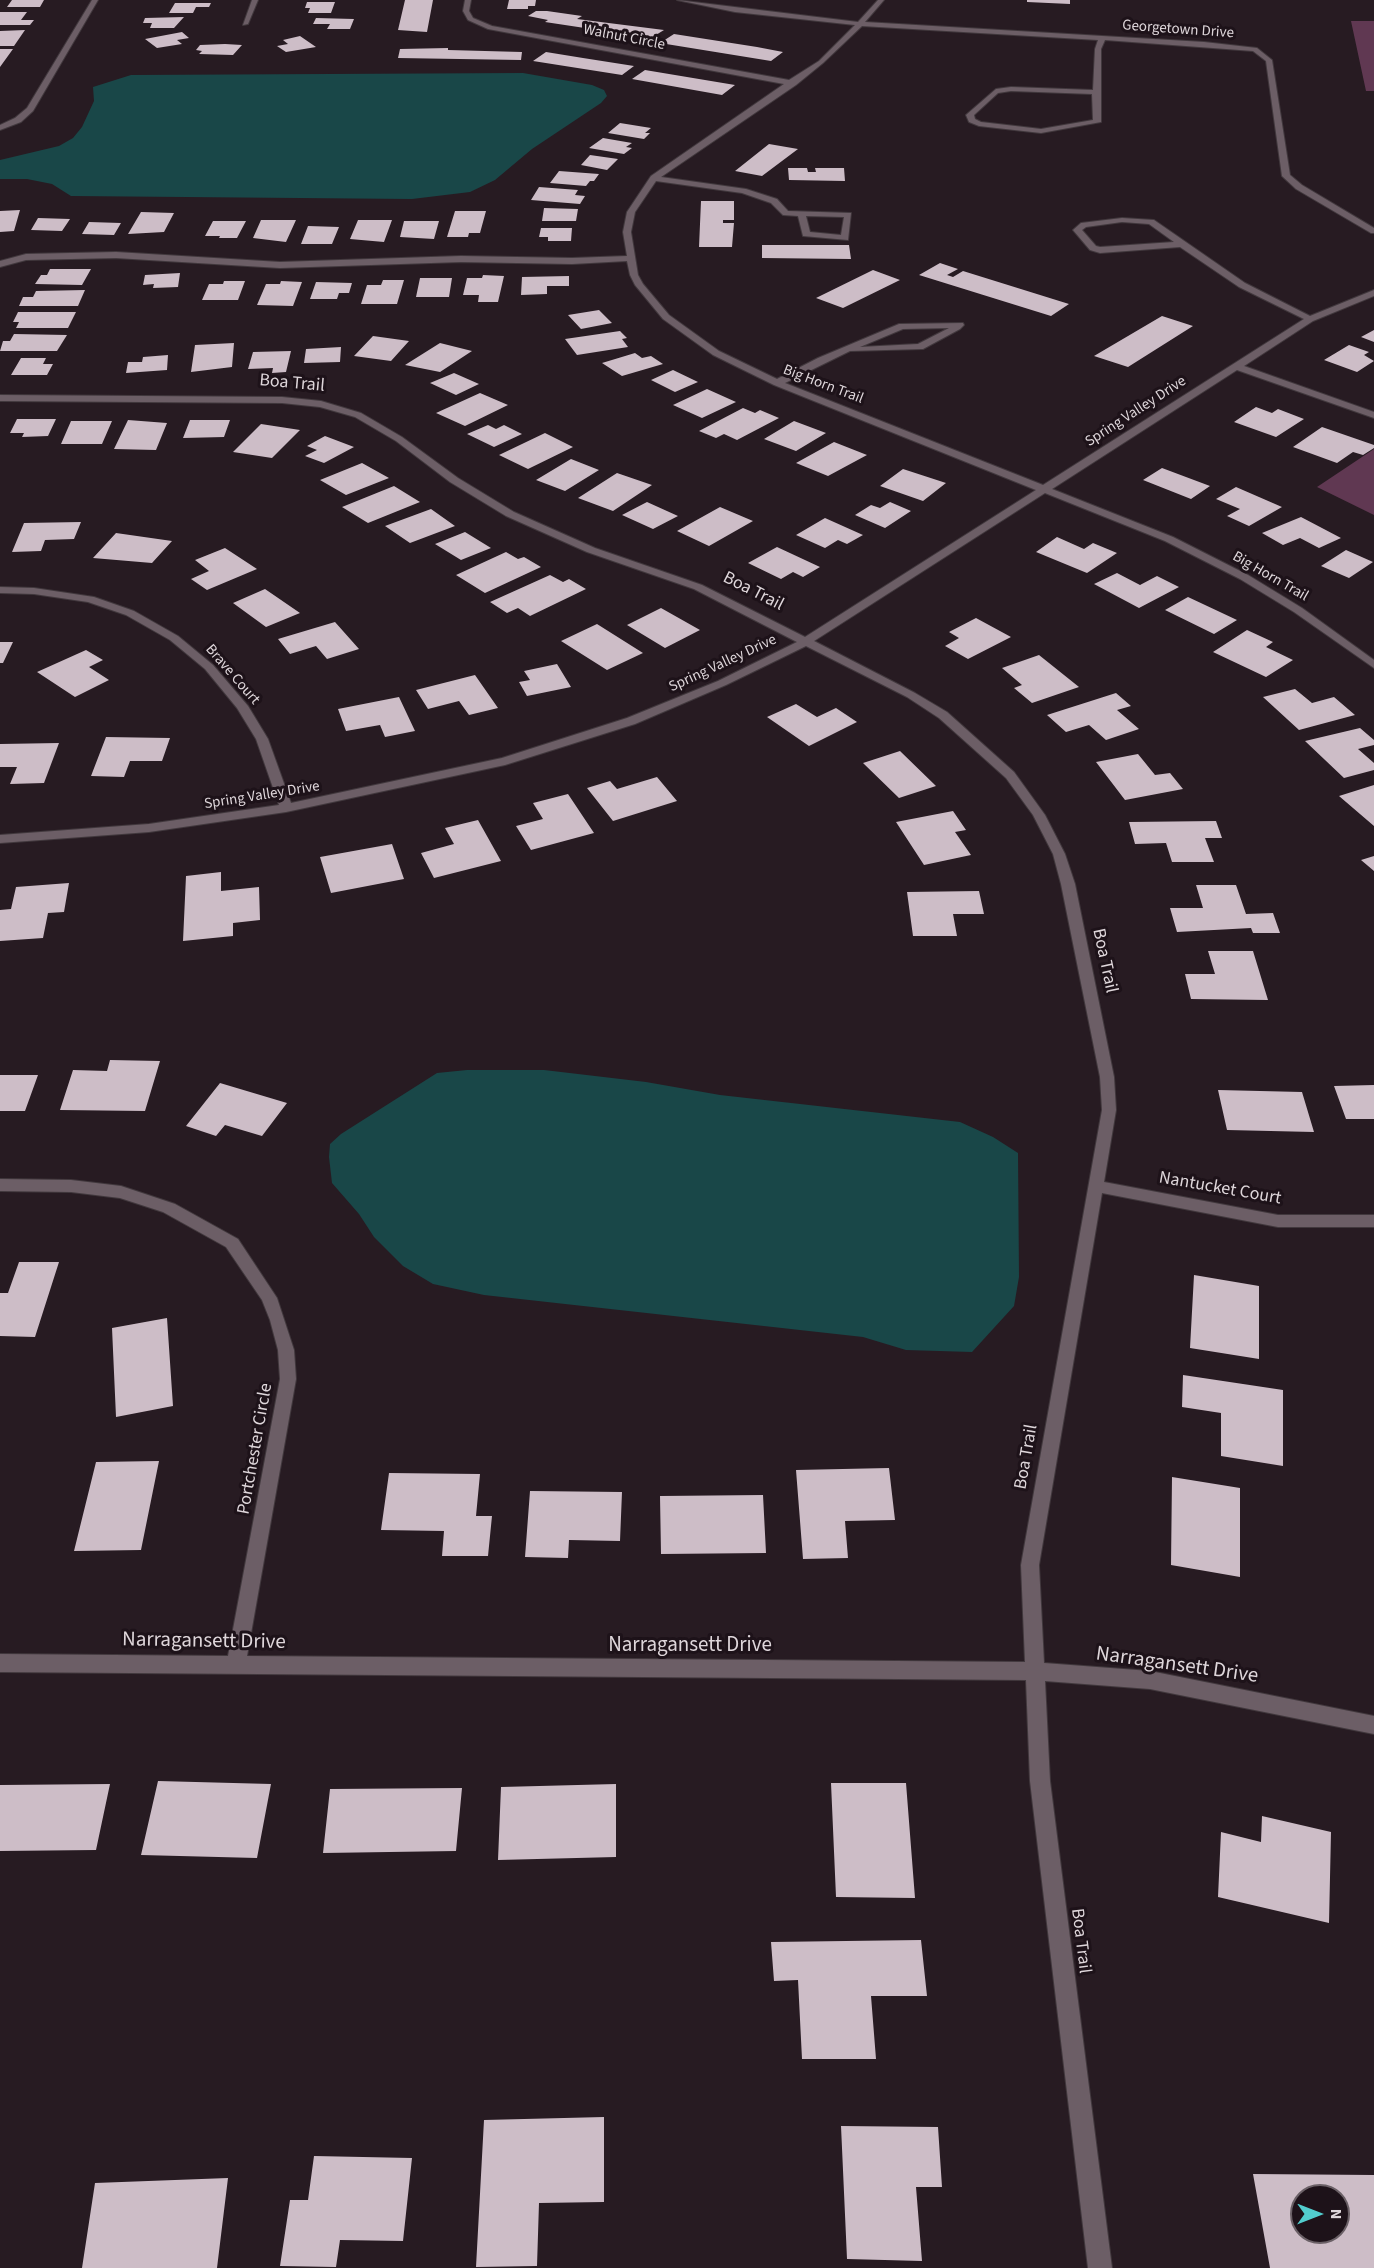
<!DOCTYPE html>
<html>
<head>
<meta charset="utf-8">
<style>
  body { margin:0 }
  #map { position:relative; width:1374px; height:2268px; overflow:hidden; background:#271b22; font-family:"Source Sans 3",sans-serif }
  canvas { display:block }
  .north { position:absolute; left:1290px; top:2184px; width:60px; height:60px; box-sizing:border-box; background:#1d1219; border:2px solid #6a6066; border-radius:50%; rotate:90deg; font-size:16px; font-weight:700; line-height:24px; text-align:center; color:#ded6da }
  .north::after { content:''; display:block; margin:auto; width:21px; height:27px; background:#52cdce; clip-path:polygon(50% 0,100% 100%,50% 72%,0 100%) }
</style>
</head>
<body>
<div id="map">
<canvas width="1374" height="2268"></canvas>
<div class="north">N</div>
</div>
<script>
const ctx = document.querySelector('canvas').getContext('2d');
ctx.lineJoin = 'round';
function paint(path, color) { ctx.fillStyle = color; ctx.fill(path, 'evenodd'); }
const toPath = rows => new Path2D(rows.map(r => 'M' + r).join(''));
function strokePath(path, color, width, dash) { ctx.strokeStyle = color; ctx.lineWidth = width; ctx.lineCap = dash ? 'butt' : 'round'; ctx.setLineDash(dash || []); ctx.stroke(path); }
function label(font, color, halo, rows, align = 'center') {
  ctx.font = font + ' "Source Sans 3",sans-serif'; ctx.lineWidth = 6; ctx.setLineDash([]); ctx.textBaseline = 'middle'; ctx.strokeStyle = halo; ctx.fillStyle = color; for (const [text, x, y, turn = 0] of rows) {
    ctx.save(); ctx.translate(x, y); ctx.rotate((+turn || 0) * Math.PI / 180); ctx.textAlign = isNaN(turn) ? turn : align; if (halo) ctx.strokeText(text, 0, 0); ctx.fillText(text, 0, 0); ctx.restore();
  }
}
paint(toPath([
  [1351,21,1374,21,1374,91,1366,91],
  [1374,449,1374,515,1317,487]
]), '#603852');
paint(toPath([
  [523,73,592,85,604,90,607,96,601,103,532,149,495,180,470,192,412,199,71,196,52,184,27,179,0,179,0,160,59,146,73,138,82,127,94,101,93,87,131,75],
  [467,1070,544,1070,646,1082,720,1095,960,1122,993,1137,1018,1153,1019,1277,1014,1306,972,1352,906,1350,863,1337,484,1295,433,1284,403,1266,374,1237,359,1214,332,1183,329,1157,330,1144,341,1134,437,1073]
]), '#194748');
paint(toPath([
  [12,0,44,0,40,7,7,7],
  [405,0,433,0,427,32,398,30],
  [509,0,536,0,535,6,528,6,528,9,507,9],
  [1027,0,1070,0,1070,4,1027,2],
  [307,2,335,2,331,13,308,13,310,8,305,8],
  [175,3,211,3,209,7,196,7,193,13,169,13],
  [536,11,547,11,582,16,577,19,664,30,651,38,545,22,548,20,528,16],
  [0,12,27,12,21,20,34,20,30,25,0,25],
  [184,17,174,28,150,28,152,23,143,23,145,18],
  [316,18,354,19,350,29,327,29,330,24,313,24],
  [25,30,14,46,0,46,0,31],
  [182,32,189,38,177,40,182,44,157,48,145,39],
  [674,34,757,47,783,52,771,61,660,43],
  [300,36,316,47,286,52,277,46,288,44,283,40],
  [225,44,242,45,233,55,199,54,202,51,196,50,200,45],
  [448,48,448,50,522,52,521,60,398,58,400,49],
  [0,49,13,49,0,67],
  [546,52,583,58,634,66,622,75,533,61],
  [645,70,735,85,722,95,632,79],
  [620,123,651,128,645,133,650,133,644,139,608,133],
  [603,138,632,143,626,147,632,148,624,154,589,148],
  [769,144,798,149,762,176,735,171],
  [590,155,618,159,607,170,581,165],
  [788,168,807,168,808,172,816,172,815,168,844,168,845,181,789,180],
  [559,171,599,174,594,181,590,181,586,186,550,183],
  [539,187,578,190,575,195,585,196,580,204,531,200],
  [701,201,734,201,734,220,723,220,723,223,734,223,732,247,699,247],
  [544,208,578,209,576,221,542,221],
  [20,210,14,231,0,232,0,211],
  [455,211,486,211,480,233,469,233,468,237,447,237],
  [141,212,174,213,164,232,128,234],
  [38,218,70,219,62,231,31,230],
  [261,220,296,220,286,242,253,238],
  [358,220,392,220,384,242,350,239],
  [213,221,246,221,237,238,219,238,220,236,205,236],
  [404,221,439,221,434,239,400,237],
  [89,222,121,223,114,235,82,234],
  [308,226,339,227,332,244,301,244],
  [541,228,572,228,571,241,548,241,548,237,539,237],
  [762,245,849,245,851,259,762,258],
  [940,263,958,269,947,275,953,277,963,271,1069,304,1051,316,919,275],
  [50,269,91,269,82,285,35,284,41,275,47,275],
  [873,270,900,280,843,308,816,298],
  [180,273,178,287,153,288,154,284,143,285,145,275],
  [483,275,504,276,498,302,478,302,479,295,463,295,467,278,482,278],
  [569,276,569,286,547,286,547,294,521,295,522,277],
  [420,278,452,278,449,297,416,297],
  [383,280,404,280,397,304,361,304,367,285,381,285],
  [224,281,245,281,238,300,202,300,209,284,223,284],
  [281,281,302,282,293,306,257,305,266,284,280,284],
  [316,282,352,283,349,293,339,293,337,299,310,299],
  [85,290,78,306,19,306,23,297,33,297,36,291],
  [599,310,612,323,581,329,568,315],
  [18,312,76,312,68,328,16,328,19,322,13,322],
  [1162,316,1193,326,1128,367,1094,356],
  [1374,330,1374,342,1361,337],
  [620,331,627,338,622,339,628,347,577,355,565,339],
  [14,334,67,335,57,351,0,351,3,341,10,341],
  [373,336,409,341,391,361,354,356],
  [234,343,232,367,191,372,195,345],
  [440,343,472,351,440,372,405,365],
  [1349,345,1369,352,1364,355,1374,361,1357,372,1324,360],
  [341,347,340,362,304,363,306,349],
  [291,351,286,372,272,373,273,368,248,369,253,352],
  [635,353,642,358,651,356,663,364,622,376,602,363],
  [168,355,167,370,126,373,128,362,142,362,143,357],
  [21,358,46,358,43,364,53,364,47,375,11,375],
  [673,370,698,382,675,392,651,380],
  [454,373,479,384,456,395,430,383],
  [707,389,736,402,702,418,673,405],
  [480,393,508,405,465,426,436,413],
  [1256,407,1272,413,1278,409,1304,419,1276,437,1234,422],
  [743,408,755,413,760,410,779,418,737,440,724,434,716,438,699,431],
  [17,419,56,419,48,436,22,437,24,433,10,433],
  [128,420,167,423,156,450,114,449],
  [190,420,230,420,224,437,183,438],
  [71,421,112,421,102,444,61,444],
  [794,421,826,433,796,451,764,439],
  [261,424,300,430,272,458,233,452],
  [488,425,496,429,504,425,522,434,494,447,467,434],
  [1322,427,1374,445,1374,448,1363,455,1353,452,1337,463,1293,447],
  [545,433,573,447,528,469,499,455],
  [325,436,354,447,324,463,305,456,317,450,307,446],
  [834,442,867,455,828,476,796,463],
  [571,459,599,470,565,491,536,480],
  [362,463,389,478,346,495,320,480],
  [1162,468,1210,486,1191,499,1143,480],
  [903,469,946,483,923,501,880,486],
  [617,473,652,485,613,511,578,498],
  [394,486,420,502,368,523,342,507],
  [1236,487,1282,507,1249,526,1227,516,1240,509,1216,499],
  [647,502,678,516,653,529,622,515],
  [890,502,911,511,885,528,855,515,871,505,880,508],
  [720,507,753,521,709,546,677,531],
  [431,509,455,526,410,543,385,526],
  [1301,517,1341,538,1319,548,1300,538,1283,545,1262,533],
  [825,518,863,535,847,544,838,540,825,548,796,535],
  [81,522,74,539,45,540,41,551,12,552,24,523],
  [465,532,491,548,461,560,435,544],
  [116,533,172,541,152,563,93,558],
  [1057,537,1084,549,1093,543,1117,553,1087,573,1036,552],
  [777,547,820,567,803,577,793,572,781,579,748,563],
  [225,548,257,569,207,590,191,579,209,571,195,560],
  [1346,550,1373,562,1349,578,1321,566],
  [506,552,518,559,524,557,541,567,485,593,456,575],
  [1117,573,1140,585,1157,576,1179,587,1139,608,1094,584],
  [550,575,563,582,569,579,586,589,530,616,518,608,507,613,490,602],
  [265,589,300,613,266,627,233,603],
  [1188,597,1237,620,1214,634,1165,610],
  [661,608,700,630,665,648,627,625],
  [976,618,1011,637,968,659,945,646,959,638,949,632],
  [335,622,359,649,327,659,316,646,290,654,278,639],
  [597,624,643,653,607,670,561,641],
  [1247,630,1273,642,1266,647,1293,660,1266,677,1213,652],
  [0,642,13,642,3,663,0,663],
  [86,650,103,660,89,667,109,680,75,697,37,672],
  [1039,655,1079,687,1032,703,1014,688,1022,685,1002,668],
  [557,664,571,687,527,696,519,682,530,680,524,671],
  [475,675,498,708,469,715,459,701,428,709,416,690],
  [1295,689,1312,703,1334,697,1355,715,1299,730,1263,697],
  [1116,693,1131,706,1117,710,1139,729,1106,740,1089,725,1066,732,1047,715],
  [399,697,415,731,385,737,380,725,346,731,338,709],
  [796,704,817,717,836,708,857,722,809,746,767,717],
  [1360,728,1374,740,1374,745,1358,749,1374,763,1374,770,1344,778,1305,741],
  [106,737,170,738,162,761,130,761,124,777,91,776],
  [59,743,44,783,10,784,17,767,0,767,0,744],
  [900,751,936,786,899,798,863,763],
  [1138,754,1155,775,1170,773,1183,789,1125,800,1096,762],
  [657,777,677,801,613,821,587,788,610,781,617,789],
  [1374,785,1374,826,1339,796],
  [568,794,594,833,531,850,516,826,543,819,533,803],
  [953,811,966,830,955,832,971,855,924,865,896,822],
  [478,820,501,861,434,878,421,853,454,844,445,828],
  [1216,821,1222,838,1205,838,1214,862,1172,862,1166,843,1135,844,1129,822],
  [392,844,404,879,331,893,320,857],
  [1374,856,1374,871,1361,860],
  [221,872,221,891,259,887,260,920,233,923,233,936,183,941,186,876],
  [69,883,64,912,48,913,43,938,0,941,0,910,11,909,16,887],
  [1196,885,1236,885,1246,914,1273,913,1280,933,1253,933,1251,928,1177,932,1170,908,1203,908],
  [979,891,984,914,953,914,957,936,913,936,907,892],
  [1208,951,1253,951,1268,1000,1191,999,1185,974,1215,974],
  [110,1060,160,1061,145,1111,60,1110,73,1070,107,1071],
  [0,1075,38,1075,25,1111,0,1111],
  [220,1083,287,1103,262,1136,225,1125,216,1136,186,1126],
  [1374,1085,1374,1119,1346,1119,1334,1086],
  [1218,1090,1302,1092,1314,1132,1227,1130],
  [19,1262,59,1262,35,1337,0,1336,0,1293,8,1293],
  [1194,1275,1259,1286,1259,1359,1190,1348],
  [167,1318,173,1406,116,1417,112,1328],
  [1183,1375,1283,1390,1283,1466,1221,1456,1221,1413,1182,1407],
  [159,1461,141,1550,74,1551,96,1462],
  [889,1468,895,1520,845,1521,848,1558,803,1559,796,1470],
  [389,1473,480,1474,476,1516,492,1516,488,1556,442,1556,444,1531,381,1530],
  [1172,1477,1240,1488,1240,1577,1171,1565],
  [530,1491,622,1492,620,1541,569,1540,568,1558,525,1557],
  [763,1495,766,1553,661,1554,660,1496],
  [158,1781,271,1784,257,1858,141,1855],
  [831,1783,906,1783,915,1898,836,1897],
  [110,1784,96,1850,0,1851,0,1785],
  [616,1784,616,1857,498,1860,501,1787],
  [462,1788,456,1851,323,1853,330,1789],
  [1262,1816,1331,1832,1329,1923,1218,1897,1221,1832,1261,1842],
  [921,1940,927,1996,871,1996,876,2059,802,2059,798,1980,774,1981,771,1942],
  [604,2117,604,2202,539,2203,537,2266,476,2267,484,2120],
  [841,2126,938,2127,942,2187,916,2187,922,2261,847,2259],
  [314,2156,412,2158,403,2241,340,2240,336,2267,280,2266,290,2200,308,2200],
  [1253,2174,1374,2175,1374,2268,1270,2268],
  [1302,2196,1338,2196,1338,2232,1302,2232],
  [228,2178,217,2268,82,2268,95,2183]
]), '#cdbdc7');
const minor = toPath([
  [92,0,98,0,33,111,21,122,0,130,0,125,15,118,27,108,92,0],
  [252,0,258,0,248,24,243,25,252,0],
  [465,0,471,0,469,11,473,18,492,26,789,80,819,61,855,25,735,12,677,0,858,22,878,0,884,0,865,22,1204,42,1257,48,1272,60,1290,175,1302,185,1374,228,1374,233,1371,233,1296,189,1282,176,1266,61,1253,51,1105,40,1101,49,1101,122,1041,133,979,126,969,122,966,115,996,89,1011,87,1093,90,1095,49,1098,40,862,26,823,63,796,85,661,177,746,189,777,199,788,211,851,213,848,240,803,236,798,216,783,215,771,203,742,193,656,181,635,212,631,232,638,275,643,284,669,315,719,351,777,379,818,358,899,324,963,323,964,325,960,329,923,349,850,351,785,383,1043,485,1304,319,1239,287,1180,247,1100,253,1090,250,1073,230,1081,223,1122,218,1154,220,1245,283,1310,316,1374,290,1374,296,1313,321,1244,366,1374,412,1374,418,1237,370,1052,489,1173,537,1248,575,1302,608,1374,660,1374,668,1294,612,1240,579,1165,541,1045,493,814,641,915,693,947,712,1014,772,1045,815,1065,854,1075,884,1114,1077,1116,1110,1104,1182,1278,1215,1374,1215,1374,1227,1278,1227,1102,1193,1039,1565,1044,1663,1150,1671,1374,1716,1374,1734,1150,1689,1045,1681,1050,1781,1112,2268,1088,2268,1030,1781,1026,1680,0,1672,0,1654,228,1656,280,1379,278,1350,270,1320,262,1300,226,1247,163,1212,120,1198,71,1192,0,1191,0,1179,71,1180,121,1186,175,1204,238,1239,277,1298,294,1350,296,1379,247,1656,1025,1662,1021,1565,1102,1110,1100,1077,1061,884,1053,854,1033,815,1006,778,939,718,907,697,806,646,726,685,635,724,505,765,286,812,149,832,0,843,0,835,149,824,279,805,256,739,237,708,205,669,170,640,126,615,88,602,34,594,0,593,0,587,34,588,94,597,134,611,178,636,213,665,248,706,268,739,291,803,502,758,627,718,718,681,797,642,694,589,587,552,506,516,450,482,396,441,355,417,320,407,282,403,0,401,0,395,282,397,321,401,361,413,402,437,458,478,514,512,595,548,702,585,805,637,1036,490,774,385,713,355,663,319,635,285,630,275,627,261,572,264,461,262,280,268,116,258,26,260,0,267,0,261,26,254,116,252,280,262,461,256,572,258,627,256,623,232,627,212,651,176,784,84,488,29,468,20,463,11,465,0],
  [1011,91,1092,94,1093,120,1041,129,981,122,975,119,974,115,998,93,1011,91],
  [806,216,844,217,841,235,810,232,806,216],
  [1122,222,1149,224,1174,242,1100,247,1096,246,1082,230,1086,227,1122,222],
  [949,328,918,344,860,347,903,329,949,328]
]);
strokePath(minor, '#41383d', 2);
paint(minor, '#6c5e66');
label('15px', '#ded6da', '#1d1219', [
  ["Georgetown Drive",1178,30,4],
  ["Walnut Circle",624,38,11],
  ["Big Horn Trail",823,385,21],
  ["Spring Valley Drive",1136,412,-33],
  ["Big Horn Trail",1270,577,30],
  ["Spring Valley Drive",723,664,-25],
  ["Brave Court",232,675,49],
  ["Spring Valley Drive",262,796,-9]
]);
label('18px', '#ded6da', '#1d1219', [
  ["Boa Trail",292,384,5],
  ["Boa Trail",753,592,27],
  ["Boa Trail",1104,961,78],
  ["Nantucket Court",1220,1189,10],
  ["Portchester Circle",256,1449,-80],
  ["Boa Trail",1027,1457,-80],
  ["Boa Trail",1080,1941,83]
]);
label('21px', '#ded6da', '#1d1219', [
  ["Narragansett Drive",204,1642,1],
  ["Narragansett Drive",690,1646],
  ["Narragansett Drive",1177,1666,8]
]);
</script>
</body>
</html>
